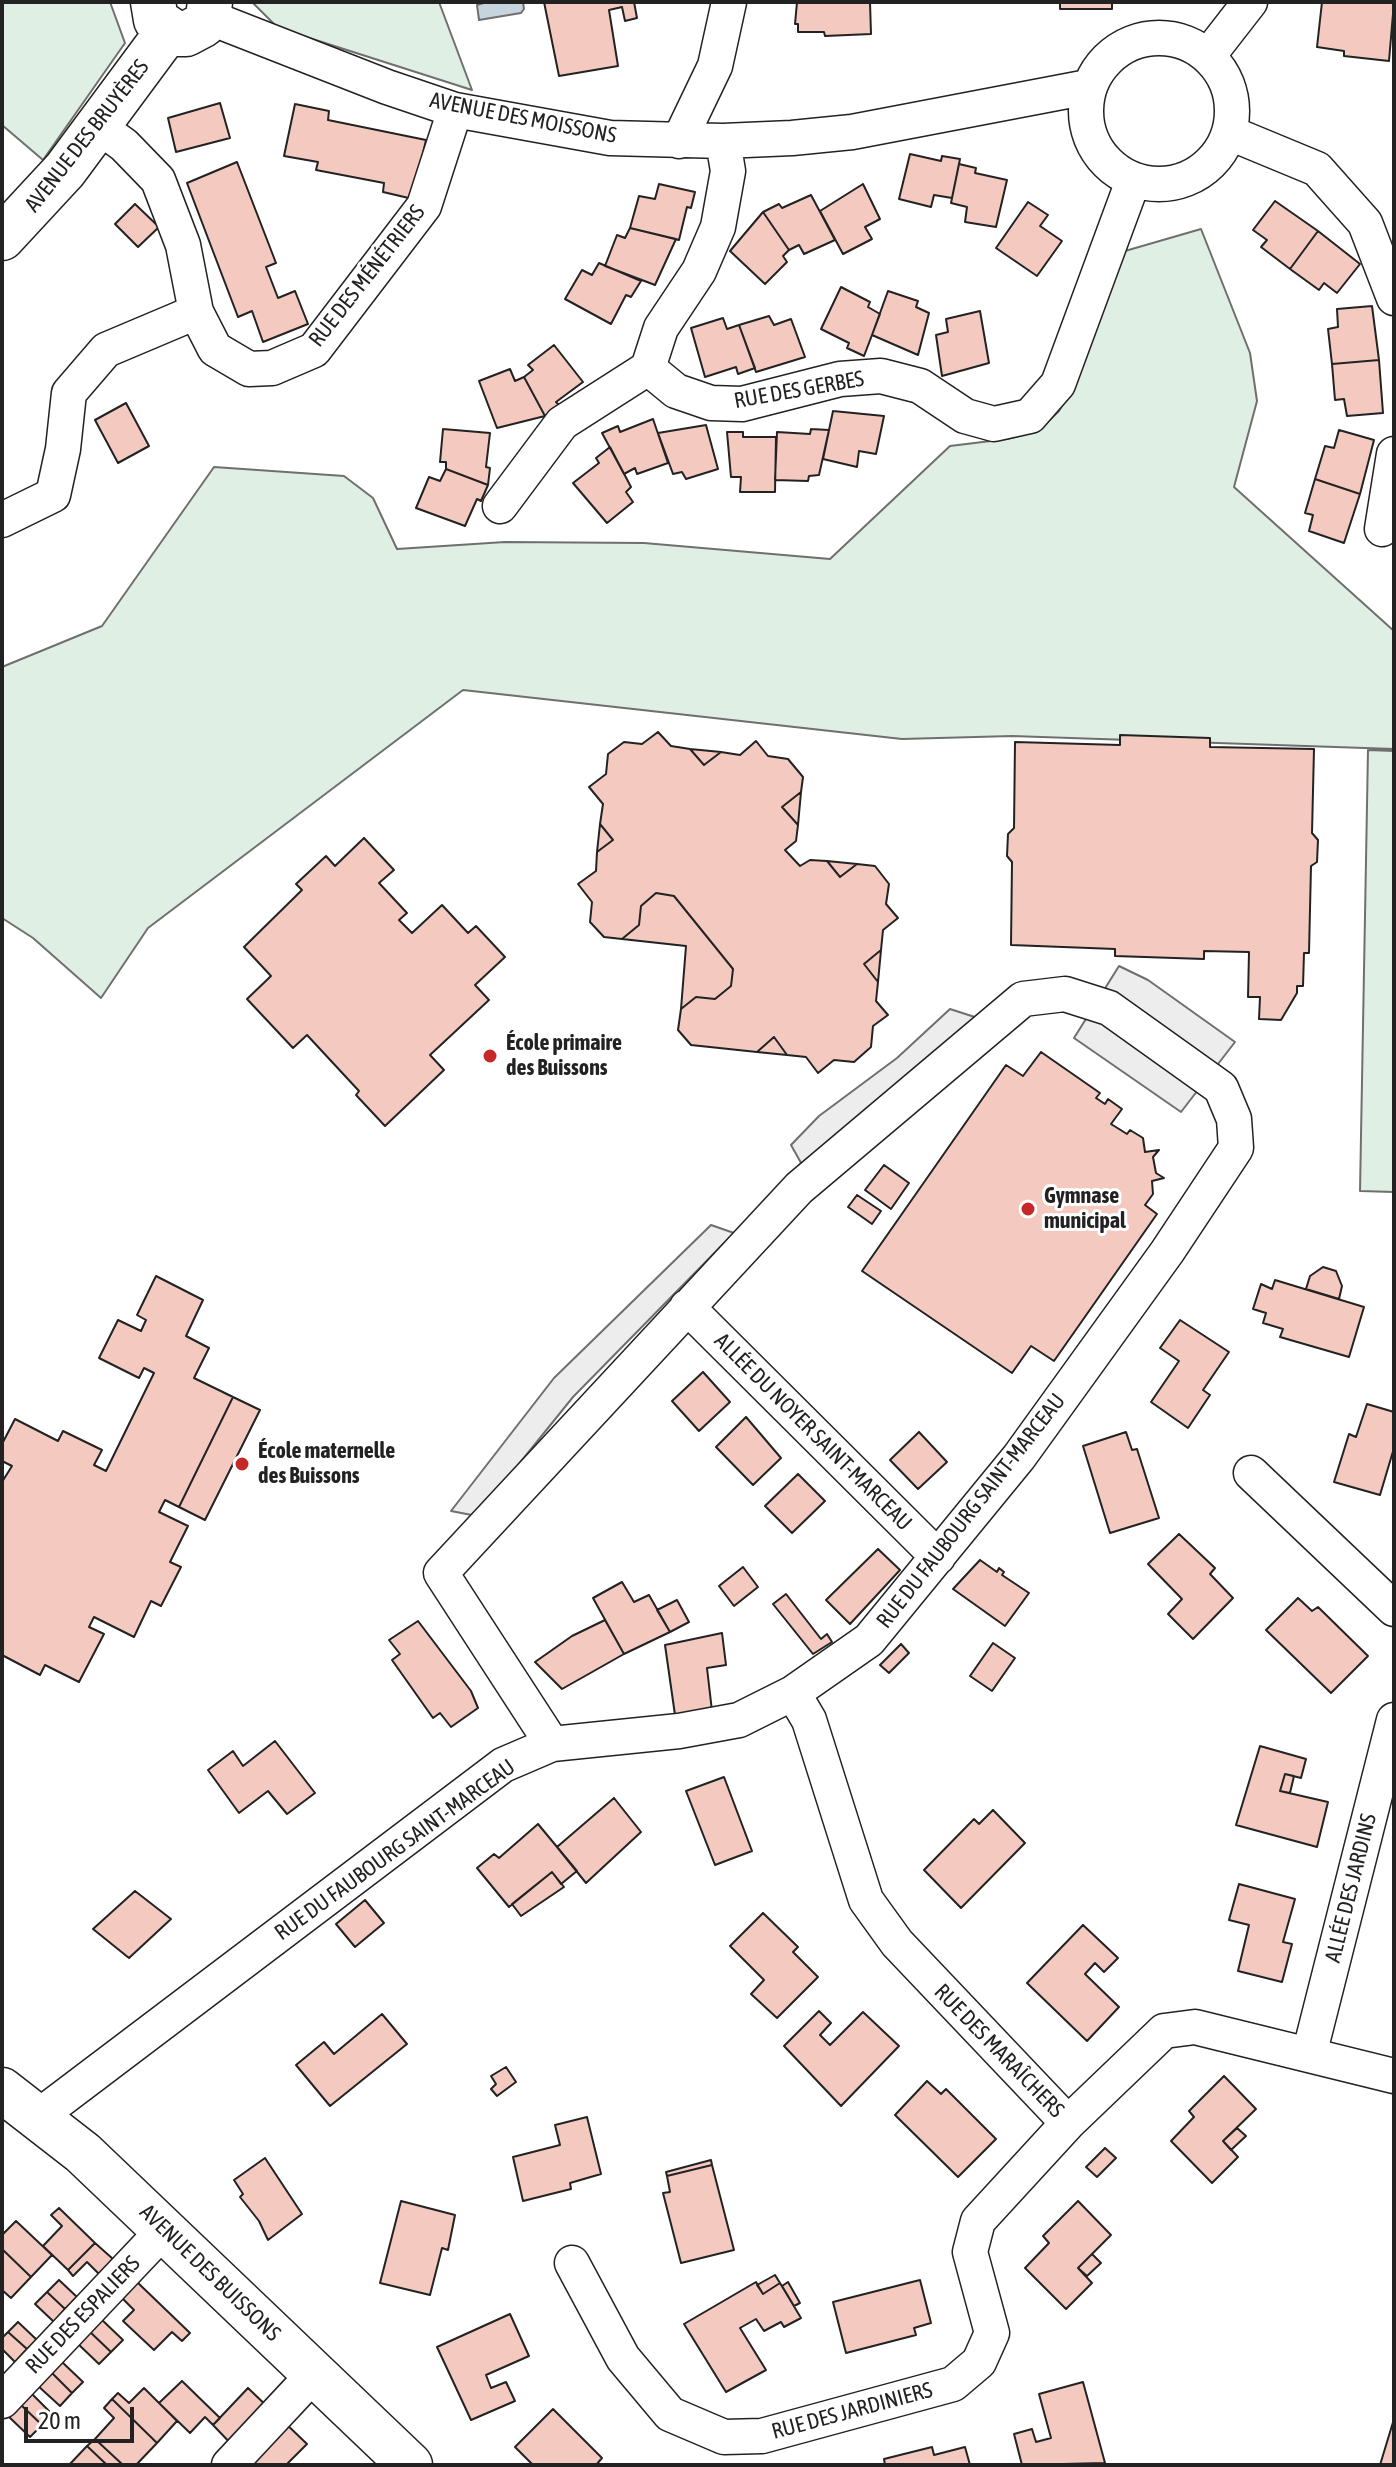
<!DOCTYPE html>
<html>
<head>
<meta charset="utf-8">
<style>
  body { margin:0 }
  #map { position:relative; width:1396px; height:2467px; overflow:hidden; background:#fff; font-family:"Asap Condensed",sans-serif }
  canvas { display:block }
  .frame { position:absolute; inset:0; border:4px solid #222; pointer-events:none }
  .scale { position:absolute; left:24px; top:2407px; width:110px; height:36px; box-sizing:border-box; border:4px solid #222; border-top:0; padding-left:10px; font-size:24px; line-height:28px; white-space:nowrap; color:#222; -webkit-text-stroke:6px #fff; paint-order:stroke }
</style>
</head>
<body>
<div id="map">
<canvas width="1396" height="2467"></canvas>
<div class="frame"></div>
<div class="scale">20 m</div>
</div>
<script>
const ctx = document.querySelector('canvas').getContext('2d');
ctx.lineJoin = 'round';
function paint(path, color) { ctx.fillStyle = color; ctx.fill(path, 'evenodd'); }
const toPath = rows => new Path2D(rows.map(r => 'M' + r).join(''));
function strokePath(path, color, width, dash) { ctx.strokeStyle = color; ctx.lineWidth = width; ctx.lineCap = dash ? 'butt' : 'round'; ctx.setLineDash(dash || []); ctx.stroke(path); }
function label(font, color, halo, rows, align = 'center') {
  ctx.font = font + ' "Asap Condensed",sans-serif'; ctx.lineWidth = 6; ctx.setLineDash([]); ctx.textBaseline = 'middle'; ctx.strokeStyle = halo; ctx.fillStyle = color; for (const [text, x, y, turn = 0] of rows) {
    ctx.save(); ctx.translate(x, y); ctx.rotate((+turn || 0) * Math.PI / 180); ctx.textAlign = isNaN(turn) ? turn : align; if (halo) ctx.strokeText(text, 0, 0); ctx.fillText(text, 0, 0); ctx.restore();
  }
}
const green = toPath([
  [2,2,110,2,125,43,43,160,2,125,2,2],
  [252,2,439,2,472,90,278,28,252,2],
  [1201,229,1250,353,1257,401,1234,487,1394,631,1394,749,1012,736,902,739,463,690,148,928,101,998,33,938,2,918,2,667,102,626,214,467,344,476,373,498,397,549,505,542,644,543,830,559,950,446,1007,439,1038,431,1059,411,1074,385,1125,251,1201,229],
  [1368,750,1394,751,1394,1192,1360,1191,1368,750]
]);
paint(green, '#e0efe3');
strokePath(green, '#6f6f6f', 2);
const parking = toPath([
  [1119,966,1148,980,1235,1042,1181,1112,1074,1038,1119,966],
  [950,1009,984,1020,805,1170,791,1145,819,1116,897,1058,950,1009],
  [711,1225,734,1233,573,1397,477,1516,451,1511,554,1378,711,1225]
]);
paint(parking, '#ededed');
strokePath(parking, '#6f6f6f', 2);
const water = toPath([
  [487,2,523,2,524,9,521,13,479,20,477,5,487,2]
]);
paint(water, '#c7d3dd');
strokePath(water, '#6f6f6f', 2);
const building = toPath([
  [544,2,634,2,637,18,625,21,622,7,609,10,618,66,559,76,544,2],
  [797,2,870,2,871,34,825,36,824,32,798,32,798,24,795,24,797,2],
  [1060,2,1112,2,1112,9,1060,9,1060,2],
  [1322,2,1394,2,1389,61,1344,56,1344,51,1317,47,1322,2],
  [220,103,230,138,176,152,168,118,220,103],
  [295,104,329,111,328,120,426,140,413,199,383,192,384,183,316,170,318,162,284,156,295,104],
  [910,154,941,161,942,156,960,159,952,198,934,195,931,207,899,199,910,154],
  [237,162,276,263,266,267,278,298,295,291,308,324,263,342,252,311,238,317,187,183,237,162],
  [959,164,976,168,975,173,1007,180,996,227,965,222,967,207,951,203,959,164],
  [659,184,695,192,691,208,687,207,679,240,630,228,639,196,655,199,659,184],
  [863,184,880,219,865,227,872,239,843,254,820,211,863,184],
  [811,195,835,240,804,254,799,245,789,250,763,212,779,204,782,208,811,195],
  [1275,201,1318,231,1290,269,1261,247,1267,240,1253,230,1275,201],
  [1028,202,1048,215,1040,226,1062,241,1037,276,996,248,1028,202],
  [135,204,159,227,138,247,115,224,135,204],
  [763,212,789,250,783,256,787,262,765,284,730,251,763,212],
  [630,228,676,239,655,285,605,266,617,235,625,238,630,228],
  [1318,231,1360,264,1337,293,1324,283,1319,290,1290,269,1318,231],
  [599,263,641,281,631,297,626,295,611,324,565,299,582,270,592,275,599,263],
  [841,287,870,302,868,307,880,314,864,356,847,348,849,343,821,329,841,287],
  [888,291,918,301,916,307,929,313,918,355,872,335,888,291],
  [1372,306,1379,360,1332,364,1328,329,1338,327,1337,309,1372,306],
  [980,311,989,363,942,376,936,335,948,332,946,319,980,311],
  [769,316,774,325,791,319,805,357,756,372,739,325,769,316],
  [723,318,727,329,739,325,755,368,738,374,736,367,705,377,691,328,723,318],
  [554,345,583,382,556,402,560,406,545,416,524,377,533,370,528,365,554,345],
  [1379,360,1383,413,1347,416,1344,399,1335,400,1332,364,1379,360],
  [510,369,515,381,524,377,545,416,497,428,479,381,510,369],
  [126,403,149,446,118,463,95,420,126,403],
  [833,411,884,416,876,454,859,451,857,467,823,459,833,411],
  [653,419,668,463,637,474,635,468,624,474,602,433,618,426,620,432,653,419],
  [706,425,718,469,686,479,682,472,673,474,658,433,706,425],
  [443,429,490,433,486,467,490,468,488,485,446,469,446,462,440,462,443,429],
  [811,429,829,430,819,475,809,476,808,481,775,480,777,432,810,434,811,429],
  [1339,430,1374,440,1360,494,1315,479,1325,446,1334,448,1339,430],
  [727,432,743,432,743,437,776,437,775,492,740,492,741,477,731,477,727,432],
  [610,447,631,487,626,492,633,502,607,523,573,483,599,463,596,458,610,447],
  [446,469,488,485,481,501,477,499,465,526,416,508,429,477,440,481,446,469],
  [1315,479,1360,494,1344,543,1309,531,1313,515,1305,513,1315,479],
  [658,732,671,746,690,749,704,765,721,752,740,755,756,741,768,756,788,759,803,777,801,792,782,807,798,825,796,841,785,850,800,866,810,860,827,861,840,877,857,864,875,866,889,884,886,904,898,918,883,930,881,950,864,964,878,982,876,1001,888,1015,873,1026,871,1047,854,1062,834,1060,818,1073,806,1057,787,1055,774,1037,757,1052,691,1045,678,1030,681,1009,696,997,715,999,731,986,733,969,674,896,656,893,641,906,639,925,622,939,604,937,590,922,592,902,578,884,596,871,597,852,613,840,600,824,603,804,589,787,606,774,608,754,624,742,642,744,658,732],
  [1120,735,1210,738,1210,747,1314,749,1312,833,1318,840,1317,862,1311,866,1309,953,1304,953,1303,986,1297,986,1297,993,1281,1020,1259,1019,1260,997,1248,997,1249,952,1204,951,1204,959,1115,956,1115,949,1011,945,1012,862,1007,856,1008,834,1014,828,1015,742,1120,745,1120,735],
  [690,749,721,752,704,765,690,749],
  [801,792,798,825,782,807,801,792],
  [600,824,613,840,597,852,600,824],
  [364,838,394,870,379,883,407,913,399,920,412,933,442,905,468,933,476,926,505,957,475,985,489,1000,430,1055,444,1070,385,1126,356,1095,359,1091,307,1035,293,1048,247,999,271,976,244,947,302,890,296,884,326,856,335,866,364,838],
  [827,861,857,864,840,877,827,861],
  [656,893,674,896,733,969,731,986,715,999,696,997,681,1009,686,946,622,939,639,925,641,906,656,893],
  [881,950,878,982,864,964,881,950],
  [774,1037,787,1055,757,1052,774,1037],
  [1041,1052,1100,1093,1096,1098,1105,1104,1108,1099,1122,1109,1111,1124,1127,1134,1130,1130,1143,1138,1145,1152,1159,1150,1153,1157,1156,1173,1164,1178,1152,1181,1153,1194,1145,1205,1157,1214,1054,1361,1031,1346,1012,1373,862,1271,1006,1065,1023,1076,1041,1052],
  [884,1165,909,1183,891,1209,865,1190,884,1165],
  [857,1195,881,1211,872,1224,848,1207,857,1195],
  [1323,1267,1336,1271,1342,1286,1339,1299,1306,1289,1310,1276,1323,1267],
  [156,1276,203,1300,186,1336,209,1348,194,1378,233,1397,179,1507,165,1500,159,1512,188,1526,170,1562,181,1567,161,1606,151,1601,134,1637,94,1617,89,1627,104,1634,79,1682,45,1665,40,1675,2,1655,2,1482,12,1466,2,1461,2,1444,15,1419,58,1441,63,1431,102,1450,94,1465,106,1471,154,1373,144,1368,139,1378,99,1358,118,1320,141,1331,146,1320,137,1315,156,1276],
  [1275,1280,1364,1307,1349,1357,1280,1337,1283,1329,1263,1323,1266,1313,1253,1309,1261,1284,1272,1289,1275,1280],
  [1180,1320,1229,1352,1203,1390,1210,1395,1188,1428,1151,1402,1179,1361,1160,1348,1180,1320],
  [703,1372,730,1402,699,1431,672,1401,703,1372],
  [233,1397,260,1410,205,1520,179,1507,233,1397],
  [1367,1404,1394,1412,1394,1448,1380,1495,1334,1482,1349,1434,1356,1437,1367,1404],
  [746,1417,781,1458,753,1485,716,1447,746,1417],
  [919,1432,947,1462,918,1489,890,1460,919,1432],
  [1126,1432,1132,1450,1137,1449,1159,1518,1110,1533,1083,1446,1126,1432],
  [798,1474,825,1501,792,1533,765,1506,798,1474],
  [1179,1534,1215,1568,1210,1574,1233,1598,1193,1639,1168,1614,1182,1599,1148,1564,1179,1534],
  [878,1549,900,1570,850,1624,826,1600,878,1549],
  [980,1560,997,1572,999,1568,1004,1572,1002,1575,1029,1593,1005,1626,953,1589,980,1560],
  [743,1567,758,1587,734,1606,719,1586,743,1567],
  [622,1582,634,1602,649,1595,670,1632,624,1654,593,1598,622,1582],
  [786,1594,821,1639,827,1634,832,1642,813,1654,773,1604,786,1594],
  [1298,1598,1312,1611,1318,1607,1368,1656,1331,1693,1266,1630,1298,1598],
  [677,1600,689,1622,670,1632,657,1610,677,1600],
  [605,1620,624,1654,562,1689,535,1662,572,1636,605,1620],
  [418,1621,471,1691,478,1708,451,1727,440,1713,433,1718,392,1660,400,1654,389,1640,418,1621],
  [722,1633,726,1665,707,1668,712,1711,675,1715,665,1645,722,1633],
  [993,1643,1015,1658,992,1691,970,1676,993,1643],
  [901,1644,909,1653,889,1673,880,1665,901,1644],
  [275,1741,315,1793,287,1814,268,1791,239,1813,208,1770,233,1751,243,1766,275,1741],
  [1260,1746,1306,1759,1301,1778,1285,1774,1280,1791,1328,1802,1317,1847,1236,1825,1260,1746],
  [1285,1774,1294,1776,1290,1793,1280,1791,1285,1774],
  [724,1777,752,1851,715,1865,686,1791,724,1777],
  [614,1798,641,1832,586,1883,557,1847,614,1798],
  [993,1810,1025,1843,961,1908,924,1870,974,1819,979,1824,993,1810],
  [538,1824,577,1871,561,1884,552,1872,509,1907,477,1868,494,1854,499,1858,538,1824],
  [552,1872,564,1887,521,1916,512,1904,552,1872],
  [1239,1884,1295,1899,1283,1942,1292,1944,1282,1982,1238,1971,1249,1925,1229,1920,1239,1884],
  [135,1891,171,1919,129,1958,93,1929,135,1891],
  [365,1900,384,1923,355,1947,336,1924,365,1900],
  [763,1913,798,1947,793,1952,818,1977,777,2018,751,1994,764,1980,730,1946,763,1913],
  [1083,1925,1118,1958,1104,1972,1095,1963,1085,1974,1119,2007,1087,2041,1027,1983,1083,1925],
  [819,2011,831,2023,820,2035,830,2045,863,2012,899,2046,841,2106,784,2046,819,2011],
  [382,2014,407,2044,330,2106,296,2065,324,2042,334,2054,382,2014],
  [506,2067,516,2082,497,2096,491,2089,496,2084,491,2076,506,2067],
  [1224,2076,1256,2109,1223,2141,1238,2157,1212,2183,1171,2141,1194,2117,1189,2111,1224,2076],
  [927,2081,941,2094,946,2089,996,2139,958,2177,895,2115,927,2081],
  [587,2117,601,2174,570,2183,571,2189,523,2201,513,2157,560,2145,555,2125,587,2117],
  [1237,2128,1246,2136,1231,2150,1223,2141,1237,2128],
  [1105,2148,1116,2158,1097,2177,1086,2167,1105,2148],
  [265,2158,302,2214,268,2240,259,2221,240,2197,243,2194,234,2180,265,2158],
  [711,2160,712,2165,667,2176,666,2172,711,2160],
  [712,2165,734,2250,681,2263,663,2193,670,2192,667,2176,712,2165],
  [401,2201,455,2215,448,2250,442,2248,430,2295,380,2283,401,2201],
  [1078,2201,1111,2235,1078,2268,1092,2283,1066,2309,1025,2268,1049,2243,1043,2236,1078,2201],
  [59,2208,95,2243,68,2270,43,2246,62,2226,51,2215,59,2208],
  [16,2221,52,2255,31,2277,2,2249,2,2235,16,2221],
  [95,2243,113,2259,99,2274,87,2262,73,2276,68,2270,95,2243],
  [2,2249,31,2277,11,2298,2,2290,2,2249],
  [1092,2254,1101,2263,1087,2276,1078,2268,1092,2254],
  [775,2275,780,2283,763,2294,757,2285,775,2275],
  [59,2280,77,2297,65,2309,47,2292,59,2280],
  [920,2280,931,2323,914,2328,916,2335,846,2353,833,2302,920,2280],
  [136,2281,190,2333,182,2341,172,2332,154,2350,123,2321,134,2310,121,2297,136,2281],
  [756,2282,763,2294,780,2283,801,2318,784,2327,781,2322,764,2331,756,2319,740,2328,766,2370,726,2392,684,2324,756,2282],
  [788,2282,800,2303,794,2306,782,2286,788,2282],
  [47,2292,65,2309,54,2322,35,2304,47,2292],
  [510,2314,529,2356,486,2375,491,2388,506,2382,515,2401,471,2420,437,2347,510,2314],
  [100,2318,123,2340,111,2352,88,2330,100,2318],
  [18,2322,37,2340,27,2349,8,2332,18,2322],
  [88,2330,111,2352,99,2364,77,2343,88,2330],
  [8,2332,27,2349,15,2362,2,2349,2,2338,8,2332],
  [61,2361,83,2382,72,2393,50,2371,61,2361],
  [50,2371,72,2393,60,2406,37,2385,50,2371],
  [182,2381,220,2418,213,2425,205,2417,190,2433,159,2403,182,2381],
  [1083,2382,1105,2463,1022,2465,1014,2434,1032,2429,1036,2442,1051,2438,1039,2394,1083,2382],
  [144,2388,177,2421,157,2443,112,2399,118,2393,129,2403,144,2388],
  [248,2388,273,2412,236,2449,213,2425,248,2388],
  [31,2393,52,2414,42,2425,20,2404,31,2393],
  [112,2399,157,2443,136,2465,123,2465,95,2439,114,2418,104,2408,112,2399],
  [20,2404,42,2425,30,2437,8,2416,20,2404],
  [553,2409,602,2458,596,2465,533,2465,515,2447,553,2409],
  [1394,2419,1394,2465,1380,2465,1394,2419],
  [282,2420,307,2444,286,2465,254,2465,245,2457,282,2420],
  [95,2439,123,2465,107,2465,87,2446,95,2439],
  [87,2446,107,2465,69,2465,87,2446],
  [932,2447,934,2455,965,2447,970,2465,885,2465,884,2459,932,2447]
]);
paint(building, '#f3c9c0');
strokePath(building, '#222', 2);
const street = toPath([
  [208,17,387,87,455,110,610,138,723,141,792,138,852,132,1088,87],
  '1086 111a73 73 0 1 1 146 0a73 73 0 1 1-146 0Z',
  [1208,56,1250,2],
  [1230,133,1317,169,1365,223,1394,298],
  [679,141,715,66,729,2],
  [723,141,728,171,718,227,699,271,661,328,648,368,676,391,711,403,742,404,840,379,881,376,920,386,965,416,994,424,1030,416,1058,384,1133,181],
  [196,312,215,349,249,369,272,368,314,350,424,206,455,110],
  [500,506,562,423,648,368],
  [2,520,53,495,63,449,69,393,106,350,196,312,183,245,158,180,124,145,99,127],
  [1382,529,1394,454],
  [687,1307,938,1557],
  [1251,1473,1394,1609],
  [793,1693,809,1720,866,1900,897,1943,1068,2123,1164,2031,1195,2027,1394,2076],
  [1309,2055,1394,1720],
  [39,2116,503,1765,552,1744,679,1731,739,1720,793,1693,869,1640,1019,1457,1167,1252,1236,1148,1234,1119,1221,1088,1109,1008,1065,994,1023,999,799,1188,441,1573,552,1744],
  [572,2263,623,2358,670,2414,724,2437,762,2436,953,2384,979,2362,992,2333,970,2252,978,2221,1068,2123],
  [2,2401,164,2230],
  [229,2465,315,2373]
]);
const secondary = toPath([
  [153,2,156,20,177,34,186,34,203,25,208,17,210,2],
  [2,238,65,170,168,31],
  [2,2090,83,2153,410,2465]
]);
strokePath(street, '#222', 37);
strokePath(secondary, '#222', 47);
strokePath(street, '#fff', 34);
strokePath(secondary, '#fff', 44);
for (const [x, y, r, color] of [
  [490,1056,8,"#c62828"],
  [1028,1209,8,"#c62828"],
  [242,1464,8,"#c62828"]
]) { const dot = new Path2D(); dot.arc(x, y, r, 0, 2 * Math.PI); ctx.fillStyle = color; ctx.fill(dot); strokePath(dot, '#fff', 3); }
label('22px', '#222', '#fff', [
  ["AVENUE DES MOISSONS",523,118,11],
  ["AVENUE DES BRUYÈRES",87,136,-52],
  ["RUE DES MÉNÉTRIERS",367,276,-52],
  ["RUE DES GERBES",799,390,-10],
  ["ALLÉE DU NOYER SAINT-MARCEAU",813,1432,45],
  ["RUE DU FAUBOURG SAINT-MARCEAU",971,1511,-52],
  ["RUE DU FAUBOURG SAINT-MARCEAU",395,1850,-36],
  ["ALLÉE DES JARDINS",1351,1888,-76],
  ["RUE DES MARAÎCHERS",999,2051,46],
  ["AVENUE DES BUISSONS",210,2273,44],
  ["RUE DES ESPALIERS",83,2315,-46],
  ["RUE DES JARDINIERS",852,2411,-15]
]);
label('bold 22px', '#222', '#fff', [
  ["École primaire",506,1043],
  ["des Buissons",506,1068],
  ["Gymnase",1044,1196],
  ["municipal",1044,1221],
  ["École maternelle",258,1451],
  ["des Buissons",258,1476]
], 'left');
</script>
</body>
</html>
